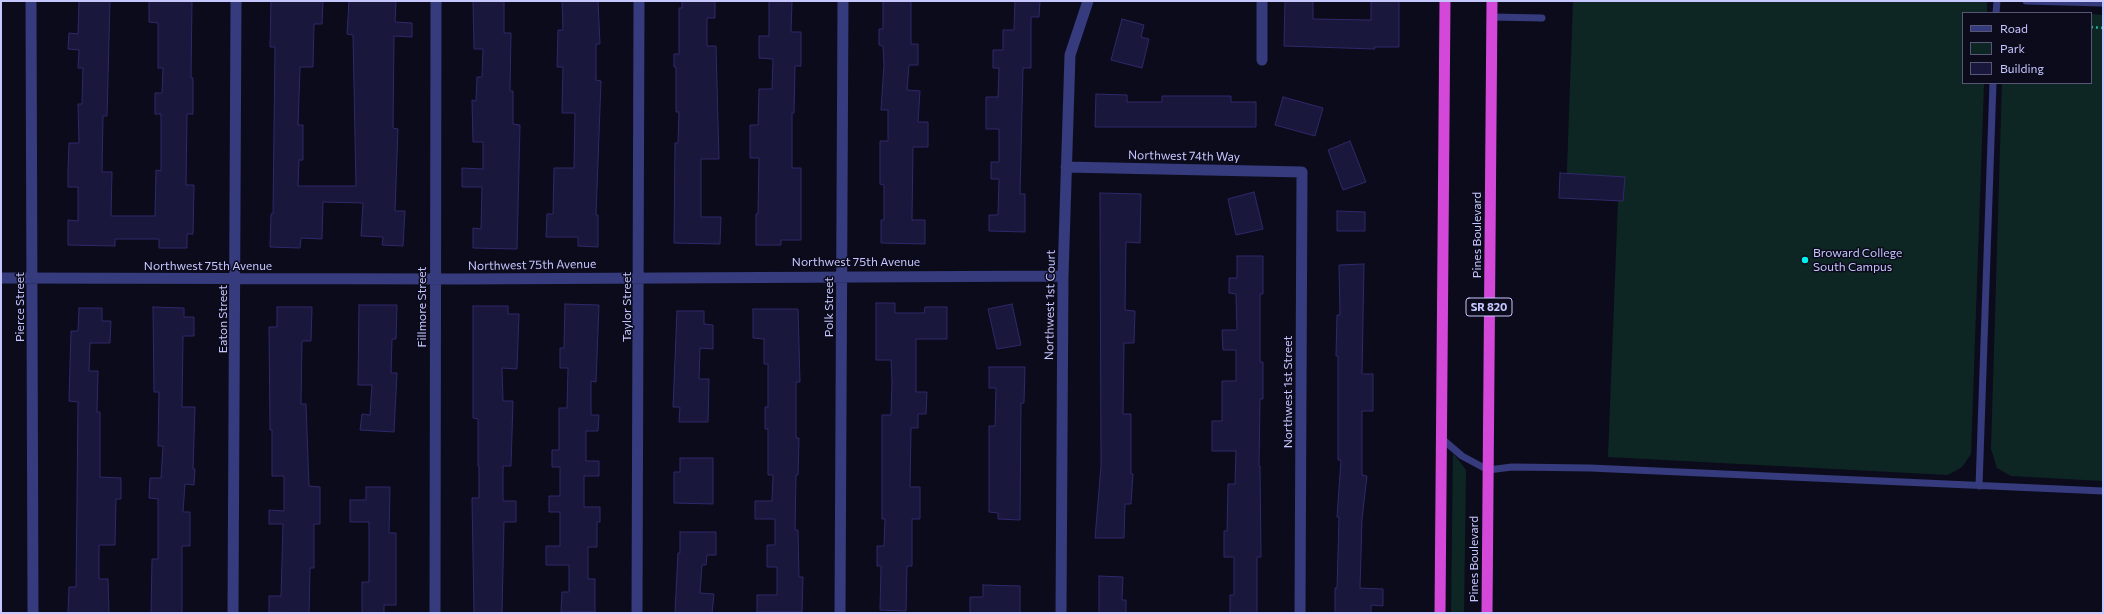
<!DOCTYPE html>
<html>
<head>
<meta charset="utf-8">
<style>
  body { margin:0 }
  #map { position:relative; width:2104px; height:614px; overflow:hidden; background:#0c0b1c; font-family:Commissioner,sans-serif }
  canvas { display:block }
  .frame { position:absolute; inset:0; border:2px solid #c6c7ff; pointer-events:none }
  .legend { position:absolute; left:1962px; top:12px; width:130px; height:72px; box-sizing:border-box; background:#0c0b1c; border:1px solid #565677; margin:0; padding:5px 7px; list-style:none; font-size:12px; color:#c6c7ff }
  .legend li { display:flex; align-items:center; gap:8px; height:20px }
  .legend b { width:20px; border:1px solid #565677 }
</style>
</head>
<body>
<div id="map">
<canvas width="2104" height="614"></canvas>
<div class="frame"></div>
<ul class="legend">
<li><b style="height:5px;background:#353b7c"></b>Road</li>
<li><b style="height:11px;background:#0e2623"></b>Park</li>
<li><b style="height:11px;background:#1a173d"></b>Building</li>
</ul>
</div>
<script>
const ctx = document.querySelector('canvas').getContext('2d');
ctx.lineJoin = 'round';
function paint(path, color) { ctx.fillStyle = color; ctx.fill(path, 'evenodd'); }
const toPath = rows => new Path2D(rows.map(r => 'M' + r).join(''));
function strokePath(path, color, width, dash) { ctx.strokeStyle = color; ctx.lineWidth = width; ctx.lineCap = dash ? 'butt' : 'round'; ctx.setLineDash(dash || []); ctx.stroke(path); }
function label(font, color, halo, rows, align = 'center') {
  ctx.font = font + ' Commissioner,sans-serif'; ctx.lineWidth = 3; ctx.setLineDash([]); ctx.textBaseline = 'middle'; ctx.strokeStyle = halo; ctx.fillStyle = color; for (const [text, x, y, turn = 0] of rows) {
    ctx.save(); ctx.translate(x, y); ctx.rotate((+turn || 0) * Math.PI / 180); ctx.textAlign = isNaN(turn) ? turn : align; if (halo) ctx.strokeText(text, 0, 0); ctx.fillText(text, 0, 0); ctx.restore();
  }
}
paint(toPath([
  [1573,1,1987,1,1987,13,1963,13,1963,83,1984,83,1971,454,1962,467,1948,475,1608,457,1618,201,1566,198],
  [2091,14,2103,15,2103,481,2011,476,1997,468,1991,449,2002,83,2091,83],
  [1453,453,1466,470,1464,613,1451,613]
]), '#0e2623');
const building = toPath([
  [79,1,110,1,107,116,103,116,102,172,112,172,111,216,155,216,156,170,161,171,161,114,155,114,155,93,162,93,163,68,158,68,158,23,149,22,149,1,192,1,191,78,193,78,193,114,187,114,186,185,194,185,193,234,187,234,187,248,159,248,159,239,115,239,115,246,68,245,68,220,78,221,78,187,68,187,68,171,69,143,79,143,78,104,82,104,83,68,78,68,79,50,68,49,69,33,78,34,79,1],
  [271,1,323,1,322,24,314,24,313,67,300,67,298,125,303,125,303,160,299,160,298,186,356,186,353,35,347,34,349,1,396,1,395,22,412,23,412,37,394,36,393,128,398,129,395,211,405,211,403,246,382,245,383,237,361,236,363,203,323,202,322,239,301,238,300,248,270,247,271,214,273,214,275,47,270,47,271,1],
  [473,1,504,1,504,33,511,33,510,91,513,91,513,124,520,125,517,249,473,248,473,228,481,229,482,187,462,187,462,168,483,169,483,142,473,142,472,100,476,101,477,77,482,77,483,49,474,49,473,1],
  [562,1,598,1,600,44,596,44,596,80,601,81,596,215,598,215,598,247,578,246,578,237,546,237,547,214,553,214,554,168,574,168,575,113,562,113,563,67,557,67,558,30,563,30,562,1],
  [682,1,715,1,715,18,707,18,707,46,716,46,719,159,701,159,701,217,721,217,720,244,674,243,675,143,678,143,679,112,676,112,676,67,674,67,674,54,679,54,679,8,682,8,682,1],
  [769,1,792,1,791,32,801,32,801,66,795,66,794,113,792,113,792,168,801,168,801,240,781,240,781,245,756,245,756,214,758,214,759,158,750,158,750,125,758,125,759,89,772,89,773,59,759,58,759,36,769,36,769,1],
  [883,1,911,1,911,44,918,44,918,65,909,65,907,90,920,91,918,122,928,122,928,147,913,147,912,220,925,220,925,244,881,243,881,220,884,220,884,185,880,184,880,141,888,141,888,110,881,110,884,65,883,46,879,45,879,29,883,29,883,1],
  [1015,1,1040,1,1039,17,1031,17,1031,68,1023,68,1020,194,1025,194,1025,232,989,231,989,215,998,215,999,179,991,179,991,162,999,162,999,129,986,129,986,97,998,97,999,68,993,68,993,50,1003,50,1003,30,1014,30,1015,1],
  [1285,1,1313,1,1313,19,1371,20,1371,1,1399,1,1399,47,1374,47,1375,49,1284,46,1285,1],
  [1122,19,1144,25,1141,37,1149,39,1142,68,1111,60,1122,19],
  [1096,94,1127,95,1127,102,1162,102,1162,96,1231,96,1231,102,1256,102,1256,127,1095,127,1096,94],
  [1283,97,1323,108,1315,136,1275,125,1283,97],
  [1350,141,1366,182,1343,190,1328,150,1350,141],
  [1560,173,1625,177,1623,201,1559,198,1560,173],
  [1254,192,1263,229,1236,235,1228,199,1254,192],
  [1100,193,1141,194,1140,243,1126,242,1125,310,1135,311,1134,343,1124,343,1123,414,1131,414,1131,474,1133,474,1131,504,1125,504,1124,538,1095,538,1101,466,1100,193],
  [1337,211,1365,212,1365,231,1337,231,1337,211],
  [1237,256,1263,256,1263,294,1260,294,1260,362,1263,362,1263,399,1260,399,1259,466,1260,466,1261,557,1257,557,1257,613,1230,613,1230,595,1234,595,1234,557,1224,557,1224,531,1227,531,1228,484,1235,484,1236,451,1212,451,1212,421,1222,421,1222,381,1236,381,1236,350,1223,350,1222,330,1237,330,1236,294,1229,293,1229,278,1237,278,1237,256],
  [1364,264,1362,374,1373,374,1373,411,1362,411,1362,475,1367,476,1362,519,1360,588,1383,589,1383,606,1371,605,1371,613,1335,613,1335,588,1337,588,1339,517,1337,517,1341,460,1338,460,1338,356,1336,356,1337,315,1340,315,1339,265,1364,264],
  [876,303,895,303,895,313,924,313,925,307,947,307,947,339,916,339,916,392,927,392,926,414,918,414,918,428,911,428,910,487,920,487,920,519,912,519,912,566,907,566,906,611,880,610,881,566,877,566,877,546,884,546,885,519,882,519,882,415,891,415,892,382,891,360,876,360,876,303],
  [565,304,599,305,596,382,591,381,591,415,599,415,598,431,586,431,586,461,599,461,599,476,584,476,584,507,600,507,600,522,597,522,597,547,588,547,588,579,595,579,595,612,561,612,562,592,569,592,569,565,546,565,546,546,560,546,560,512,549,512,549,496,560,496,560,467,552,467,552,450,559,450,559,408,567,408,568,368,560,368,560,348,564,348,565,304],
  [1012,304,1021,345,997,349,988,309,1012,304],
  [359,305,397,305,396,339,392,339,391,373,397,373,394,432,360,430,362,414,370,415,372,385,358,385,359,305],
  [473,306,508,306,508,314,519,314,517,369,502,368,503,401,513,401,511,466,503,466,503,501,516,501,516,522,504,522,502,613,474,613,472,498,479,498,479,466,478,466,478,419,473,418,473,306],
  [153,307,184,308,184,317,194,317,194,336,183,336,182,407,195,407,193,469,195,469,194,485,185,484,183,512,190,512,190,546,182,546,182,613,151,613,152,559,158,559,158,499,149,498,150,478,161,478,163,446,158,446,159,392,154,392,153,307],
  [277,307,312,307,311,341,302,341,301,404,306,404,309,486,320,487,320,524,314,524,314,568,310,568,309,613,269,612,269,596,281,596,283,524,269,524,269,510,284,511,284,476,272,476,272,430,270,430,269,327,277,327,277,307],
  [79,308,102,308,102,321,111,321,110,343,90,343,89,371,98,371,97,412,100,412,100,477,121,478,121,499,116,499,115,545,99,545,99,579,108,579,109,613,68,613,69,587,76,587,77,499,78,402,69,401,71,331,78,331,79,308],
  [753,309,798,309,800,382,796,382,796,438,799,438,798,475,796,475,795,530,798,530,799,577,803,577,802,612,757,612,757,595,777,595,777,567,767,567,767,545,775,545,775,519,755,519,755,501,772,501,773,475,768,475,768,429,765,429,765,407,768,407,768,364,764,364,764,339,753,338,753,309],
  [677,311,704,311,704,324,713,325,713,349,700,348,699,379,709,379,708,422,679,422,680,407,673,407,677,311],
  [989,367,1025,367,1024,403,1021,403,1020,520,998,519,998,513,989,512,989,426,995,426,996,388,989,388,989,367],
  [680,458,713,458,713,504,674,503,674,472,680,472,680,458],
  [366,487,390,487,389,533,396,533,396,605,384,605,384,613,362,613,362,582,369,582,369,522,350,522,350,500,366,500,366,487],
  [680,532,716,532,716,555,707,555,706,565,702,565,700,593,714,594,712,613,675,613,678,553,680,553,680,532],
  [1099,576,1123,577,1122,600,1126,600,1126,613,1099,613,1099,576],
  [983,585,1020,586,1020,613,970,613,970,597,983,597,983,585]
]);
paint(building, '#1a173d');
strokePath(building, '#2e296a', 1);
strokePath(toPath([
  [2091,27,2103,28]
]), '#2bae97', 2.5, [2, 3]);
strokePath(toPath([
  [2026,1,2103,3],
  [1996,13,1997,1],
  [1492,17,1542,18],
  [1441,438,1462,456,1488,470,1512,467,1590,468,2103,491],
  [1979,486,1993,83]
]), '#353b7c', 7);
strokePath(toPath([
  [31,1,33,613],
  [1262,60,1262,1],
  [1066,167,1302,172,1300,613],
  [1,278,461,279,1063,276],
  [233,613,236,1],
  [435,613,436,1],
  [637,613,639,1],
  [840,613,843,1],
  [1061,613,1063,276,1070,55,1088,1]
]), '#353b7c', 11);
strokePath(toPath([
  [1440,613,1445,1],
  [1487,613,1492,1]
]), '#d347d9', 11);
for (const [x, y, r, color] of [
  [1805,260,4,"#00f1ed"]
]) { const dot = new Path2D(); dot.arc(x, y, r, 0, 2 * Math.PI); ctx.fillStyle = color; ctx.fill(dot); strokePath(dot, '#0c0b1c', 1.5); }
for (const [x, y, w] of [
  [1489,307,46]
]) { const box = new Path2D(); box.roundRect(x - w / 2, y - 9, w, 18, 3); ctx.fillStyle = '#0c0b1c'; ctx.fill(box); strokePath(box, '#c6c7ff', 1); }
label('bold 11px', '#c6c7ff', null, [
  ["SR 820",1489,307]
]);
label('12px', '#c6c7ff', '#0c0b1c', [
  ["Northwest 74th Way",1184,156,1],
  ["Pines Boulevard",1477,235,-90],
  ["Northwest 75th Avenue",856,262],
  ["Northwest 75th Avenue",532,265,-1],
  ["Northwest 75th Avenue",208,266],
  ["Northwest 1st Court",1050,305,-89],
  ["Pierce Street",20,307,-90],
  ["Fillmore Street",422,307,-90],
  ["Taylor Street",627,307,-90],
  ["Polk Street",829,307,-90],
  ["Eaton Street",223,319,-90],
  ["Northwest 1st Street",1288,392,-90],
  ["Pines Boulevard",1474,559,-90]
]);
label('12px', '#c6c7ff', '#0c0b1c', [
  ["Broward College",1813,253],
  ["South Campus",1813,267]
], 'left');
</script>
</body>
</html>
